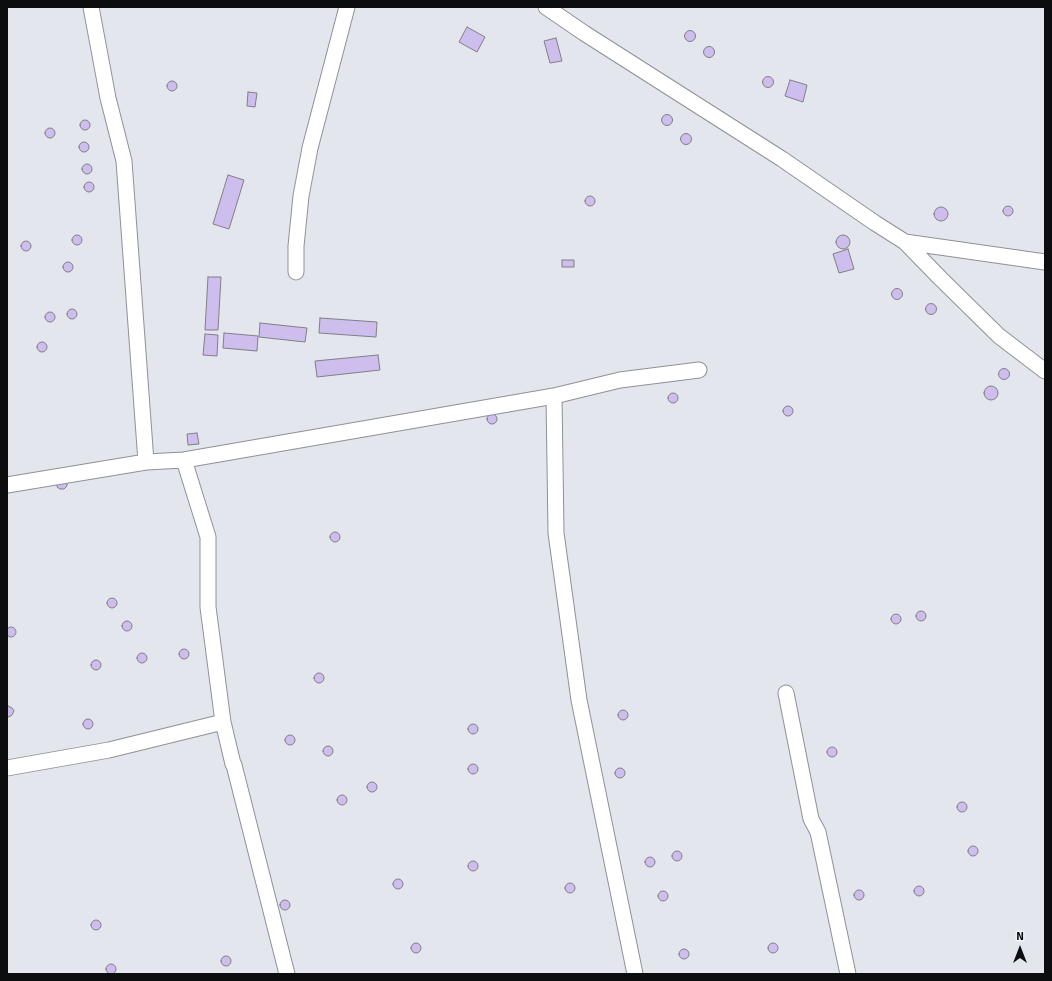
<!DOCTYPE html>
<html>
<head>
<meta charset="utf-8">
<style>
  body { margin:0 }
  #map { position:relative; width:1052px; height:981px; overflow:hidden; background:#e3e6ed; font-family:Signika,sans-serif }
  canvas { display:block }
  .frame { position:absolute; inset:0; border:8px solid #0c0d0f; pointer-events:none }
  .north { position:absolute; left:1000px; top:929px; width:40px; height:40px; -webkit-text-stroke:3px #f0f4fb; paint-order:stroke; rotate:0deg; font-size:11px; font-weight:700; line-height:16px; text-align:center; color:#0c0d0f }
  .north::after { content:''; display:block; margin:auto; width:14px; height:18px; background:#0c0d0f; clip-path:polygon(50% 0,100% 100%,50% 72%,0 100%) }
</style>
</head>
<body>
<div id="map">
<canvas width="1052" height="981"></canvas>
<div class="frame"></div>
<div class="north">N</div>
</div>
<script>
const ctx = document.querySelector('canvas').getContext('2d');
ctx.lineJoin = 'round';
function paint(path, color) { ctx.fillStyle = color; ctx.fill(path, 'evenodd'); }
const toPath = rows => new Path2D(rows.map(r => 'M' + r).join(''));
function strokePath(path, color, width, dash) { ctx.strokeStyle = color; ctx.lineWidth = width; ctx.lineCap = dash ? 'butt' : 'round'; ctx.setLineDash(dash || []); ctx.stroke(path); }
const building = toPath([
  [467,27,485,37,477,52,459,42,467,27],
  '684.5 36a5.5 5.5 0 1 1 11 0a5.5 5.5 0 1 1-11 0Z',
  [556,38,562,61,550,63,544,41,556,38],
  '703.5 52a5.5 5.5 0 1 1 11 0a5.5 5.5 0 1 1-11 0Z',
  '762.5 82a5.5 5.5 0 1 1 11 0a5.5 5.5 0 1 1-11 0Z',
  [790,80,807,85,803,102,785,96,790,80],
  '167 86a5 5 0 1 1 10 0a5 5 0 1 1-10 0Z',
  [248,92,257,93,255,107,247,106,248,92],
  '661.5 120a5.5 5.5 0 1 1 11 0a5.5 5.5 0 1 1-11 0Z',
  '80 125a5 5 0 1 1 10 0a5 5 0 1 1-10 0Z',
  '45 133a5 5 0 1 1 10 0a5 5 0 1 1-10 0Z',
  '680.5 139a5.5 5.5 0 1 1 11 0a5.5 5.5 0 1 1-11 0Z',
  '79 147a5 5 0 1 1 10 0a5 5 0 1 1-10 0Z',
  '82 169a5 5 0 1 1 10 0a5 5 0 1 1-10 0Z',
  [228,175,244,180,229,229,213,224,228,175],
  '84 187a5 5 0 1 1 10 0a5 5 0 1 1-10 0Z',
  '585 201a5 5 0 1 1 10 0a5 5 0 1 1-10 0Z',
  '1003 211a5 5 0 1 1 10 0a5 5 0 1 1-10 0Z',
  '934 214a7 7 0 1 1 14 0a7 7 0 1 1-14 0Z',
  '836 242a7 7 0 1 1 14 0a7 7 0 1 1-14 0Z',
  '72 240a5 5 0 1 1 10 0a5 5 0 1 1-10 0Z',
  '21 246a5 5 0 1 1 10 0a5 5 0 1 1-10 0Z',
  [848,249,854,269,839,273,833,254,848,249],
  [562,260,574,260,574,267,562,267,562,260],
  '63 267a5 5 0 1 1 10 0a5 5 0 1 1-10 0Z',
  [208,277,221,277,218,330,205,330,208,277],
  '891.5 294a5.5 5.5 0 1 1 11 0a5.5 5.5 0 1 1-11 0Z',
  '925.5 309a5.5 5.5 0 1 1 11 0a5.5 5.5 0 1 1-11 0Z',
  '67 314a5 5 0 1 1 10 0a5 5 0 1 1-10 0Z',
  '45 317a5 5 0 1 1 10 0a5 5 0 1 1-10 0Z',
  [320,318,377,322,376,337,319,333,320,318],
  [260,323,307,328,305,342,259,337,260,323],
  [224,333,258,336,257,351,223,348,224,333],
  [205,334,218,335,217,356,203,355,205,334],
  '37 347a5 5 0 1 1 10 0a5 5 0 1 1-10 0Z',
  [378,355,380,370,317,377,315,361,378,355],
  '998.5 374a5.5 5.5 0 1 1 11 0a5.5 5.5 0 1 1-11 0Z',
  '984 393a7 7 0 1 1 14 0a7 7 0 1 1-14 0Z',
  '668 398a5 5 0 1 1 10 0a5 5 0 1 1-10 0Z',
  '783 411a5 5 0 1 1 10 0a5 5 0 1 1-10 0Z',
  '487 419a5 5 0 1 1 10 0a5 5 0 1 1-10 0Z',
  [197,433,199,444,188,445,187,434,197,433],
  [67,482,67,486,64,489,60,489,57,487,57,483,67,482],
  '330 537a5 5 0 1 1 10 0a5 5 0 1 1-10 0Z',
  '107 603a5 5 0 1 1 10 0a5 5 0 1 1-10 0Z',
  '916 616a5 5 0 1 1 10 0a5 5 0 1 1-10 0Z',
  '891 619a5 5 0 1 1 10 0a5 5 0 1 1-10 0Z',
  '122 626a5 5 0 1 1 10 0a5 5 0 1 1-10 0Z',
  '6 632a5 5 0 1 1 10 0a5 5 0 1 1-10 0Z',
  '179 654a5 5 0 1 1 10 0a5 5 0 1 1-10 0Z',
  '137 658a5 5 0 1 1 10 0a5 5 0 1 1-10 0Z',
  '91 665a5 5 0 1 1 10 0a5 5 0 1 1-10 0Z',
  '314 678a5 5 0 1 1 10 0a5 5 0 1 1-10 0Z',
  [8,706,12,708,14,711,12,715,9,717,7,716,7,707,8,706],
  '618 715a5 5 0 1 1 10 0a5 5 0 1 1-10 0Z',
  '83 724a5 5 0 1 1 10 0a5 5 0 1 1-10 0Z',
  '468 729a5 5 0 1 1 10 0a5 5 0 1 1-10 0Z',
  '285 740a5 5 0 1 1 10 0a5 5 0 1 1-10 0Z',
  '323 751a5 5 0 1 1 10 0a5 5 0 1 1-10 0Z',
  '827 752a5 5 0 1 1 10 0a5 5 0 1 1-10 0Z',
  '468 769a5 5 0 1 1 10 0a5 5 0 1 1-10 0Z',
  '615 773a5 5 0 1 1 10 0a5 5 0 1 1-10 0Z',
  '367 787a5 5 0 1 1 10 0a5 5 0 1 1-10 0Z',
  '337 800a5 5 0 1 1 10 0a5 5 0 1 1-10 0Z',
  '957 807a5 5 0 1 1 10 0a5 5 0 1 1-10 0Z',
  '968 851a5 5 0 1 1 10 0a5 5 0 1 1-10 0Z',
  '672 856a5 5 0 1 1 10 0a5 5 0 1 1-10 0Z',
  '645 862a5 5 0 1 1 10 0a5 5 0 1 1-10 0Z',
  '468 866a5 5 0 1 1 10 0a5 5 0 1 1-10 0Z',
  '393 884a5 5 0 1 1 10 0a5 5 0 1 1-10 0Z',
  '565 888a5 5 0 1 1 10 0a5 5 0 1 1-10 0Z',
  '914 891a5 5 0 1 1 10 0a5 5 0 1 1-10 0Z',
  '854 895a5 5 0 1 1 10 0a5 5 0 1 1-10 0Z',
  '658 896a5 5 0 1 1 10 0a5 5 0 1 1-10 0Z',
  '280 905a5 5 0 1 1 10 0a5 5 0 1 1-10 0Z',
  '91 925a5 5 0 1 1 10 0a5 5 0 1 1-10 0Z',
  '411 948a5 5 0 1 1 10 0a5 5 0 1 1-10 0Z',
  '768 948a5 5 0 1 1 10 0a5 5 0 1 1-10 0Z',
  '679 954a5 5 0 1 1 10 0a5 5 0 1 1-10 0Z',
  '221 961a5 5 0 1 1 10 0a5 5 0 1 1-10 0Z',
  '106 969a5 5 0 1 1 10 0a5 5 0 1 1-10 0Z'
]);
paint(building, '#cdbeed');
strokePath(building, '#817f86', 1);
const minor = toPath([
  [91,7,108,98,124,161,146,462],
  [546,7,584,33,782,159,875,223,905,242,1045,262],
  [905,242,940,278,999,336,1045,371],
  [296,272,296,246,301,196,310,148,347,7],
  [554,396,556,533,579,700,635,974],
  [184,460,208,537,208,607,223,722,233,764,234,765,287,974],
  [7,485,146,462,184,460,554,396,620,380,699,370],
  [786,693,811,819,818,832,848,974],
  [7,768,109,750,223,722]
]);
strokePath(minor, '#8e9198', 17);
strokePath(minor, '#fff', 15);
</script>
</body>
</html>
